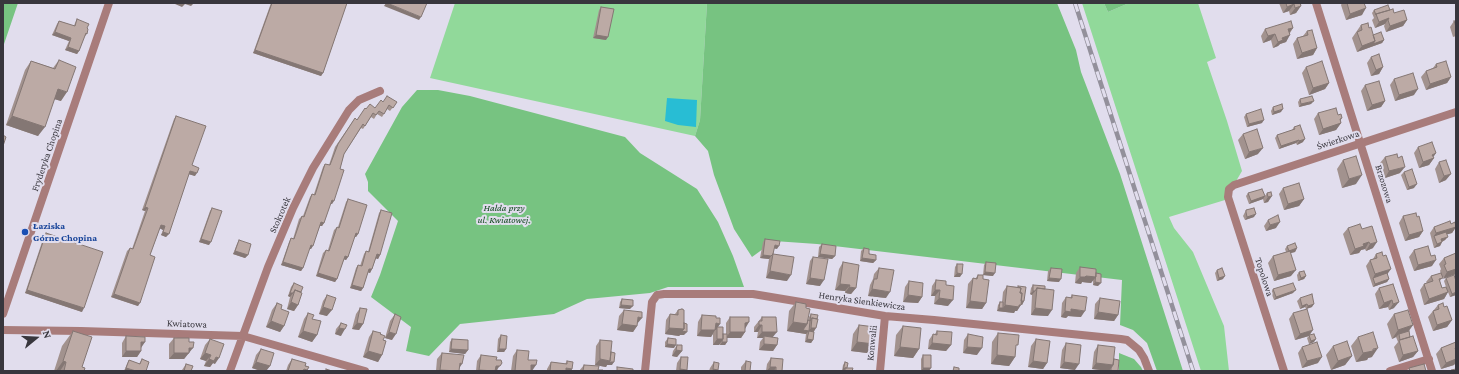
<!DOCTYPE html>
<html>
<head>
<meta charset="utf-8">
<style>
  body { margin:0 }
  #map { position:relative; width:1459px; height:374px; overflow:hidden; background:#e1dded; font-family:"Crimson Pro",serif }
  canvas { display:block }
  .frame { position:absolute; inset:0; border:4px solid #38363d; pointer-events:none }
  .north { position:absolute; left:16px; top:318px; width:40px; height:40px; -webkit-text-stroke:3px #e1dded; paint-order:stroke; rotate:72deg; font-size:11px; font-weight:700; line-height:16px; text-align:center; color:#38363d }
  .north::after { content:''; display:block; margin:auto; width:14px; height:18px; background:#38363d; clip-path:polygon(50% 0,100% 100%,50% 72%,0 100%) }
</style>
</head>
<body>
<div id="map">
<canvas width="1459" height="374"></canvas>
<div class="frame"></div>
<div class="north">N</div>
</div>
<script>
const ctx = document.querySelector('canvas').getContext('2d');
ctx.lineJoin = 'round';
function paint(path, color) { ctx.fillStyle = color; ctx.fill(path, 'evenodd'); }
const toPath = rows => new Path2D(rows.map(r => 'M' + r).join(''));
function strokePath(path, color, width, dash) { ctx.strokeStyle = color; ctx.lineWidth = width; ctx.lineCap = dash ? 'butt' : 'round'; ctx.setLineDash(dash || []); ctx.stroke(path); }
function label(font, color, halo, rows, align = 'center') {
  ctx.font = font + ' "Crimson Pro",serif'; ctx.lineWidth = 4; ctx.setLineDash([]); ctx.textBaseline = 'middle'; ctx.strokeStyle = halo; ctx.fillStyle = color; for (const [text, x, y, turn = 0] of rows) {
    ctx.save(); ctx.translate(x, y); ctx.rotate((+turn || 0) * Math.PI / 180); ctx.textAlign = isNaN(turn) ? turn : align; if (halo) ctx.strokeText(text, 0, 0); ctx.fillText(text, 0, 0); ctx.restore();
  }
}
paint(toPath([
  [455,3,707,3,700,120,695,136,430,78],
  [1082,3,1104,3,1108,12,1129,3,1198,3,1216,58,1207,62,1227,121,1242,171,1225,200,1169,217,1174,228,1193,252,1224,326,1229,371,1201,371]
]), '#91d99a');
paint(toPath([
  [3,3,18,3,3,47],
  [707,3,1057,3,1076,50,1081,72,1120,174,1183,371,1157,371,1147,343,1133,330,1120,325,1122,280,817,244,774,241,752,257,734,229,714,175,708,151,695,136,700,120],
  [1104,3,1129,3,1108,12],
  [417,90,438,90,470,96,625,137,640,153,697,189,718,222,733,256,744,287,668,287,650,293,587,299,554,314,460,324,429,356,406,351,411,327,371,297,380,275,398,221,368,191,368,182,365,174,402,107],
  [1119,353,1134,359,1141,367,1143,371,1119,371]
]), '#77c381');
paint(toPath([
  [667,98,697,100,696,127,678,125,665,121]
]), '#28bdd4');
strokePath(toPath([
  [1316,3,1432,371],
  [3,314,109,3],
  [3,330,81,331,243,336,365,371],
  [230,371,268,267,293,208,313,168,349,110,359,100,380,91],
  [645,371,652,302,657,295,664,294,753,294,885,316,934,320,1121,339,1127,340,1139,350,1144,358,1149,371],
  [880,371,885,316],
  [1284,371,1228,197,1229,189,1234,185,1456,112],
  [1390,371,1429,359]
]), '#a87c7b', 8);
const rail = toPath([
  [1075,3,1193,371]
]);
strokePath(rail, '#93909b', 4.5);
strokePath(rail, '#e1dded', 3, [9]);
paint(toPath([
  [271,3,347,3,323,73,321,76,253,53],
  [1279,3,1302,3,1296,13,1290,15,1289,11,1283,13],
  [1342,3,1364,3,1362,15,1346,20,1341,5],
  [601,7,606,40,593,38,599,10],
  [1374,10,1390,10,1394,13,1407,20,1403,26,1386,32,1384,26,1385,24,1375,28,1372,20,1374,18,1372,13],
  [77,19,87,28,87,34,84,37,79,51,77,54,65,50,69,41,52,35,57,24,59,21,74,26,75,23],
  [1454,21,1456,21,1456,36,1453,37,1450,27],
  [1361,25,1369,28,1373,35,1384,40,1382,43,1357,52,1352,38],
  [1293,28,1290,33,1286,42,1280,44,1278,46,1273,48,1271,40,1263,43,1261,36,1265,29],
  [1307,31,1317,48,1313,55,1297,59,1293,44,1297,38,1303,36],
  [1371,57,1383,67,1379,74,1371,76,1367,63],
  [59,60,61,101,54,99,38,136,6,125,25,70,31,61,53,68],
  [1436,64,1451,77,1447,83,1426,90,1421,77,1426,71,1433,68],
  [1306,67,1329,83,1325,89,1309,95,1302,73],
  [1394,79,1414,95,1395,101,1390,85],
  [1365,85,1385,101,1381,107,1367,111,1361,91],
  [1300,99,1311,104,1299,107,1298,102],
  [383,102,397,102,390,111,387,109,382,117,377,114,374,119,371,117,363,129,361,128,344,154,340,169,332,204,330,204,324,223,322,226,320,226,311,249,309,249,303,268,301,271,281,265,289,242,291,238,293,239,299,219,302,216,303,216,310,197,312,194,314,194,323,167,325,164,329,165,335,147,355,118,357,120,366,109,375,108],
  [1273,107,1281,112,1272,115,1271,111],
  [1318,113,1338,115,1341,123,1336,130,1319,135,1314,119],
  [1246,114,1262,123,1247,127,1244,117],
  [176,116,192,165,195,176,189,174,166,237,161,235,163,230,160,228,150,255,138,306,111,297,127,251,130,248,132,249,145,211,142,210,174,119],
  [1294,127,1303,142,1297,145,1296,143,1279,149,1275,138,1277,135,1292,130],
  [1243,134,1258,154,1245,159,1238,140],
  [1418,147,1436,153,1433,157,1434,158,1429,165,1419,168,1414,153],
  [1385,157,1398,158,1400,173,1385,178,1380,163],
  [1343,160,1356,184,1342,188,1337,169],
  [1439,162,1446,180,1439,183,1435,169],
  [1404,172,1414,188,1407,190,1401,175],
  [1283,188,1304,199,1299,206,1284,210,1279,194],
  [1271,192,1268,202,1264,203,1263,199,1249,204,1246,196,1248,193,1265,196,1267,193],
  [348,199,358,234,356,237,354,236,348,257,346,260,344,259,337,279,335,282,316,276,323,253,326,250,328,250,334,230,337,227,338,227,346,202],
  [212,208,209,245,199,242,210,211],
  [381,210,380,255,378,259,376,258,372,269,370,273,368,272,363,288,361,291,350,288,356,268,358,265,360,266,364,254,366,251,368,252,379,213],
  [1246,210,1254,217,1245,220,1243,216],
  [1403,216,1417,217,1423,231,1419,237,1405,241,1399,223],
  [1268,220,1276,228,1266,231,1264,226],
  [1451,224,1456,227,1452,233,1447,234,1445,240,1442,242,1440,246,1434,248,1430,233,1434,227],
  [1348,228,1362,229,1373,248,1366,251,1365,249,1361,250,1359,253,1350,255,1343,234],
  [46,233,82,312,25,293,44,236],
  [765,239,777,249,774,248,773,254,787,281,766,278,769,259,760,258,763,242],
  [239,240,248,255,245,258,233,254,237,244],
  [822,244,835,256,832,259,818,257,819,247],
  [1287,246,1297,248,1295,252,1290,253,1291,276,1274,281,1268,263,1273,256,1286,252,1285,249],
  [864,248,876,260,873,263,860,261,861,251],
  [1414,250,1432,266,1414,271,1409,257],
  [1456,253,1456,274,1442,278,1440,281,1442,288,1446,287,1444,281,1446,278,1456,295,1450,297,1446,287,1448,292,1444,299,1424,305,1420,290,1424,284,1427,283,1426,282,1431,276,1441,273,1440,271,1441,269,1439,264,1444,258],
  [1376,254,1389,279,1387,282,1373,287,1366,266,1370,260,1373,259],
  [813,257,820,286,806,284,810,261,812,258,813,258],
  [843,262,856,288,851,294,845,293,845,291,835,290,839,269],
  [986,262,993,276,983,275,984,265],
  [957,264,960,277,954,277,955,267],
  [1080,267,1096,273,1098,286,1093,285,1093,280,1091,283,1082,282,1081,284,1075,283,1076,273],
  [879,268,886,298,868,296,870,285,873,279,874,274],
  [1051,268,1059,282,1047,281,1048,271],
  [1217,270,1223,279,1217,281,1215,273],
  [1299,272,1306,276,1304,279,1298,281,1297,275],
  [978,275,986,303,982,309,966,308,968,284,973,278,975,279],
  [936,280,948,306,934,304,935,296,931,296,932,286],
  [909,281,922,297,918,303,903,302,905,287],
  [294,283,301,292,298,305,294,311,287,309,290,297,288,296,291,287],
  [1393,284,1394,308,1389,310,1388,307,1379,309,1375,294,1379,288],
  [1033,285,1045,289,1048,316,1031,315,1032,295,1030,294,1031,288],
  [1007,286,1018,287,1018,286,1024,301,1022,305,1021,304,1017,311,1015,311,1014,313,997,311,998,305,1000,302,1002,302,1003,292],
  [1273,289,1293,293,1274,300,1271,292],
  [327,295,327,316,319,314,323,301],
  [1072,295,1081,317,1068,316,1066,318,1061,317,1062,303,1066,297,1070,298],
  [1100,298,1118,315,1114,321,1094,319,1095,304],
  [1300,298,1312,307,1306,309,1305,307,1300,309,1297,301],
  [622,299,630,309,619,308,620,302],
  [796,302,806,308,808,320,809,317,811,314,814,332,813,340,811,343,805,342,806,334,787,331,789,311],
  [277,303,281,309,284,326,280,332,266,327,272,310],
  [1438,305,1444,307,1452,320,1447,327,1433,331,1428,317],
  [360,308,363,324,359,330,352,329,356,314],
  [624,310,637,324,637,326,633,332,617,330,619,316],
  [678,310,684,323,684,335,680,335,679,336,665,334,666,320,670,314,675,314],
  [308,313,312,319,317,335,312,342,298,337,304,319],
  [1293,313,1310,335,1314,342,1309,344,1307,338,1309,336,1295,340,1289,319],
  [395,314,392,340,385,338,390,321],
  [1394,314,1413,325,1409,331,1410,337,1418,351,1413,357,1399,362,1394,347,1398,342,1396,337,1392,339,1387,324],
  [702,315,716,318,717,327,723,334,726,334,726,323,730,317,745,328,745,332,741,338,727,338,727,342,725,345,720,345,720,344,719,345,713,345,713,334,711,337,697,336,698,322],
  [762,317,777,345,773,351,759,350,760,342,763,338,757,338,758,332,754,332,754,327],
  [341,323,341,336,335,334,336,329],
  [859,325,872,347,871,347,867,353,851,351,853,334],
  [903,326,919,349,913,358,894,356,896,335],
  [73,331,82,367,84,371,54,371,62,346],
  [373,331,380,334,383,340,382,355,378,362,363,357,369,337],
  [937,331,951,345,946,351,928,349,929,340,933,334,935,334],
  [998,333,1016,348,1015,357,1009,366,991,364,992,342],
  [968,334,977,355,963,353,964,340],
  [501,335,506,349,504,352,497,352,498,339],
  [126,336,141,347,141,351,137,357,122,357,122,343],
  [1358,337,1372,357,1368,358,1367,360,1356,362,1351,346],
  [174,338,189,354,188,354,184,359,169,359,169,344],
  [668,338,674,348,665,347,665,342],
  [210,339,215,364,213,363,210,367,204,366,206,361,200,359,205,345],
  [452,339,468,350,465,354,449,352,450,342],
  [1036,339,1047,363,1043,369,1028,367,1031,346],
  [600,340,611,352,612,365,607,365,606,367,595,365,596,346],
  [1456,342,1456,362,1454,365,1441,369,1436,354,1441,348],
  [1066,343,1075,370,1060,368,1062,350],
  [677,345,682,351,677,357,672,356,673,351],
  [1098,345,1114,359,1118,371,1109,371,1092,369,1094,352],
  [1333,346,1352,356,1345,365,1331,370,1326,355],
  [1302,347,1318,363,1302,368,1298,353],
  [261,349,270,366,266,371,261,371,252,368,256,355],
  [517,350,532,371,511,371,513,356],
  [442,353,459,369,459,371,436,371,437,359],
  [481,355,498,369,496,371,476,371,477,361],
  [923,355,929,371,921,371,921,359],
  [681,357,686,371,676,371,677,363],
  [771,358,782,371,766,371,767,364],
  [142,359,149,362,124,371,127,364,129,360,139,364],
  [292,359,309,367,307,371,286,371,288,365],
  [567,361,572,369,571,371,547,371,547,369,551,362,565,364],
  [746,361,750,371,741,371,741,367],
  [714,362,718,370,718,371,709,371,710,368],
  [845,362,847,368,852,371,842,371,843,365],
  [186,364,191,371,182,371,182,370],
  [584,365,603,371,579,371]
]), '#a2928e');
paint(toPath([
  [176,3,194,3,191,6,185,4,182,7,175,4],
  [386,3,387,3,421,17,419,20,384,6],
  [1299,3,1302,3,1299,7,1301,6,1296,13,1290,15],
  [1294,4,1289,11,1283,13,1287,7],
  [1366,8,1362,15,1346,20,1350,14],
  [1389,18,1385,24,1375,28,1379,22],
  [1407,20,1403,26,1386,32,1390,26],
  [1293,28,1288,34,1288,29],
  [55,32,71,38,69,41,52,35],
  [1275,34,1271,40,1263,43,1268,36],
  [596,35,608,37,606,40,593,38],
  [1290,35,1286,42,1280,44,1278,46,1273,48,1278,42,1282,38],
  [1384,40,1382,43,1357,52,1362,46,1375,41],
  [68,47,79,51,77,54,65,50],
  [1317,48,1313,55,1297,59,1302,53],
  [255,50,323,73,321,76,253,53],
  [1383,67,1379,74,1371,76,1376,70],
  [1451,77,1447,83,1426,90,1430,84],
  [1329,83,1325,89,1309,95,1313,88],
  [58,89,67,92,61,101,51,98],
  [1418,89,1414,95,1395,101,1399,95],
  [1314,101,1311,104,1299,107,1301,104],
  [1385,101,1381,107,1367,111,1372,105],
  [1283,109,1281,112,1272,115,1274,112],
  [12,116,45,127,38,136,6,125],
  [1342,118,1338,124,1341,123,1336,130,1319,135,1323,129,1340,119],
  [1264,120,1262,123,1247,127,1249,124],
  [1305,139,1303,142,1297,145,1299,141],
  [1299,140,1296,143,1279,149,1281,146],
  [1263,148,1258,154,1245,159,1249,152],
  [1436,153,1432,159,1434,158,1429,165,1419,168,1423,162,1432,155],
  [1405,167,1400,173,1385,178,1389,171],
  [190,171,197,173,195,176,188,174],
  [1451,174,1446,180,1439,183,1444,176],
  [1362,175,1356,184,1342,188,1349,179],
  [1417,184,1414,188,1407,190,1409,187],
  [1265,196,1263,199,1249,204,1251,201],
  [1272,196,1268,202,1264,203,1268,197],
  [1304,199,1299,206,1284,210,1288,204],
  [332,200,334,201,332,204,329,203],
  [145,207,148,208,145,211,142,210],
  [1256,214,1254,217,1245,220,1247,217],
  [321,222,324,223,322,226,319,226],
  [1280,222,1276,228,1266,231,1270,225],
  [161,225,165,226,163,230,159,228],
  [1456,227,1452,233,1435,238,1434,236,1436,233],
  [1423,231,1419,237,1405,241,1409,235],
  [163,232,169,234,166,237,161,235],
  [356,233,358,234,356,237,353,236],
  [1448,237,1445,240,1439,243,1441,239],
  [201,239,211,242,209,245,199,242],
  [1369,242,1365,249,1361,250,1359,253,1350,255,1355,249,1363,244],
  [1377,242,1373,248,1366,251,1370,244],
  [1442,242,1440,246,1434,248,1437,244],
  [311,245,313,246,311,249,308,248],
  [775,245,779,246,777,249,773,248],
  [1297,248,1295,252,1287,254,1289,251],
  [235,251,248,255,245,258,233,254],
  [377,254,380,255,378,259,374,258],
  [820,254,835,256,832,259,818,257],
  [763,255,771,256,769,259,760,258],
  [345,256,348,257,346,260,343,259],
  [862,258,876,260,873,263,860,261],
  [1436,260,1432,266,1414,271,1418,265],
  [283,262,303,268,301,271,281,265],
  [369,269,372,269,370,273,367,272],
  [1391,269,1386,276,1373,278,1375,274],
  [1456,269,1456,274,1443,279,1447,272],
  [1296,270,1291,276,1274,281,1278,275],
  [770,271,791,275,787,281,766,278],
  [985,272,995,273,993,276,983,275],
  [318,273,337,279,335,282,316,276],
  [957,273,962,274,960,277,954,277],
  [1086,276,1096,277,1091,283,1082,282,1081,284,1075,283,1080,277],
  [1225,276,1223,279,1217,281,1219,278],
  [1306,276,1304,279,1298,281,1301,278],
  [810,278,824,280,820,286,806,284],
  [1049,278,1061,279,1059,282,1047,281],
  [1389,279,1387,282,1373,287,1375,284],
  [1095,282,1101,283,1098,286,1093,285],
  [840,284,850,285,845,291,835,290],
  [352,285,363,288,361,291,350,288],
  [849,287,856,288,851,294,845,293],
  [872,289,890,292,886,298,868,296],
  [27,290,84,308,82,312,25,293],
  [935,290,940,290,935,296,931,296],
  [1296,290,1293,293,1274,300,1276,297],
  [1033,291,1035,291,1032,295,1030,294],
  [1448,292,1444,299,1424,305,1429,299],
  [1456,292,1456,295,1450,297,1452,294],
  [290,293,293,293,290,297,288,296],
  [114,294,140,303,138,306,111,297],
  [908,295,922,297,918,303,903,302],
  [939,298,953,300,948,306,934,304],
  [1392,300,1388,307,1379,309,1384,303],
  [970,301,986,303,982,309,966,308],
  [1020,301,1024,301,1022,305,1017,304],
  [291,302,298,305,294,311,287,309],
  [1399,302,1394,308,1389,310,1393,304],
  [1307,304,1305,307,1300,309,1302,306],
  [1314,304,1312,307,1306,309,1308,306],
  [621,305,633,306,630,309,619,308],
  [1005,305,1021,305,1017,311,1015,311,1014,313,997,311,999,308,1003,308],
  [323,307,332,310,327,316,319,314],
  [1035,308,1052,310,1048,316,1031,315],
  [1071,309,1085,311,1081,317,1068,316,1066,318,1061,317,1065,311],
  [1098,312,1118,315,1114,321,1094,319],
  [638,317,642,318,637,324],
  [1452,320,1447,327,1433,331,1437,325],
  [271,321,284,326,280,332,266,327],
  [749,322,745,329,745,323],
  [793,322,807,324,809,331,806,334,787,331],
  [357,323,363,324,359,330,352,329],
  [716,323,720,324,716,330,711,330],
  [622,324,637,326,633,332,617,330],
  [759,325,762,325,758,332,754,332],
  [1413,325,1406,334,1399,334,1396,337,1392,339,1398,330],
  [339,328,345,329,341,336,335,334],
  [669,328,684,329,687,332,684,335,680,335,679,336,665,334],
  [811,328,816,328,812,335,808,331],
  [701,330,715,330,711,337,697,336],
  [1313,330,1309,336,1295,340,1300,334],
  [303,331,317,335,312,342,298,337],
  [389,332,396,334,392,340,385,338],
  [730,332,745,332,741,338,726,338],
  [762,332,777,332,772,338,764,336,763,338,757,338],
  [717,339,723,339,719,345,713,345],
  [807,339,813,340,811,343,805,342],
  [1316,339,1314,342,1309,344,1311,341],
  [141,342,145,342,141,348],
  [722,342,727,342,725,345,720,345],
  [857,342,874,344,867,353,851,351],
  [932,343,951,345,946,351,928,349],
  [667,344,676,345,674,348,665,347],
  [764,344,777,345,773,351,759,350],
  [900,347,919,349,913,358,894,356],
  [967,347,982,348,977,355,963,353],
  [189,348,193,348,184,359,169,359,174,353],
  [1378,348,1372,357,1368,358,1367,360,1356,362,1363,353],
  [451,349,468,350,465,354,449,352],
  [499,349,506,349,504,352,497,352],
  [676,350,682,351,677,357,672,356],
  [126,351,141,351,137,357,122,357],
  [368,351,382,355,378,362,363,357],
  [1418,351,1413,357,1399,362,1403,355],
  [205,353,211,355,206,361,200,359],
  [997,355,1015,357,1009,366,991,364],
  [1352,356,1345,365,1331,370,1338,361],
  [216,357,219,358,215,364,213,363,210,367,204,366,209,359],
  [1322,357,1318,363,1302,368,1307,361],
  [600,359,610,361,614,362,612,365,607,365,606,367,595,365],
  [1456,359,1456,362,1454,365,1441,369,1446,363],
  [63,361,66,362,60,371,56,371],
  [1033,361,1047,363,1043,369,1028,367],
  [256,362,270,366,266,371,261,371,252,368],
  [1064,362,1079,364,1075,370,1060,368],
  [460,363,462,364,458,370],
  [502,363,496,371,492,371,496,366],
  [1096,363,1113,365,1109,371,1092,369],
  [531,365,536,365,532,371,527,371],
  [770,367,776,367,774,371,767,371],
  [126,368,136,371,124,371],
  [566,368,572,369,571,371,565,371],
  [923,368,931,368,929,371,921,371],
  [680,369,687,370,686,371,678,371],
  [713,369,718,370,718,371,712,371]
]), '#847774');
const building = toPath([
  [272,3,347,3,323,73,255,50,272,3],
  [387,3,427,3,421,17,387,3],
  [1286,3,1300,3,1301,6,1295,8,1294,4,1287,7,1286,3],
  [1347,3,1364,3,1366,8,1350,14,1347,3],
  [1388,5,1390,10,1376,14,1376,15,1374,10,1388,5],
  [601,7,614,9,608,37,596,35,601,7],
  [1393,9,1394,13,1404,10,1407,20,1390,26,1388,20,1389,18,1379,22,1376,14,1393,9],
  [77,19,89,24,87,28,88,29,87,34,86,33,79,51,68,47,71,38,55,32,59,21,75,26,77,19],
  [1291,21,1293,28,1288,29,1290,35,1282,38,1283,40,1278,42,1275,34,1268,36,1265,29,1291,21],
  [1454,21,1456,21,1456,27,1454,21],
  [1368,23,1369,28,1371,27,1375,41,1362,46,1357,32,1362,30,1361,25,1368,23],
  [1312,30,1317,48,1302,53,1297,38,1308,35,1307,31,1312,30],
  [1381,32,1384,40,1373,44,1375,41,1373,35,1381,32],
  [1379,54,1383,67,1376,70,1371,57,1379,54],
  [59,60,76,67,67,92,58,89,45,127,12,116,31,61,55,69,59,60],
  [1322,61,1329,83,1313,88,1306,67,1322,61],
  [1446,61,1451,77,1430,84,1426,71,1437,67,1436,64,1446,61],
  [1413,73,1418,89,1399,95,1394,79,1413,73],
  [1379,81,1385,101,1372,105,1365,85,1379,81],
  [387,96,397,102,393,108,389,105,384,114,379,111,376,115,373,113,365,126,363,124,344,154,340,169,344,170,334,201,332,200,324,223,321,222,313,246,311,245,303,268,283,262,291,238,294,239,302,216,304,217,312,194,315,195,325,164,330,165,338,144,355,118,357,120,365,108,366,109,370,104,375,108,381,100,383,102,387,96],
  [1312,96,1314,101,1301,104,1300,99,1312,96],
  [1282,104,1283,109,1274,112,1273,107,1282,104],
  [1336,108,1338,115,1341,114,1342,118,1340,119,1341,123,1323,129,1318,113,1336,108],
  [1261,109,1264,120,1249,124,1246,114,1261,109],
  [176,116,206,126,192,165,199,168,197,173,190,171,169,234,163,232,165,226,161,225,150,255,155,257,140,303,114,294,130,248,133,249,148,208,145,207,176,116],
  [1300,125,1305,139,1299,141,1299,140,1281,146,1277,135,1295,129,1294,127,1300,125],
  [1257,129,1263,148,1249,152,1243,134,1257,129],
  [3,135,6,137,3,146,3,135],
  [1432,142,1436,153,1432,155,1434,158,1423,162,1418,147,1432,142],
  [1397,154,1398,158,1402,156,1405,167,1389,171,1385,157,1397,154],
  [1356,156,1362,175,1349,179,1343,160,1356,156],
  [1446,160,1451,174,1444,176,1439,162,1446,160],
  [1412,169,1417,184,1409,187,1404,172,1412,169],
  [1299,183,1304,199,1288,204,1283,188,1299,183],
  [1262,189,1265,196,1251,201,1248,193,1262,189],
  [1271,192,1272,196,1268,197,1267,193,1271,192],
  [348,199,367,205,358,234,356,233,348,257,345,256,337,279,318,273,326,250,329,251,337,227,339,228,348,199],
  [212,208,222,211,211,242,201,239,212,208],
  [1254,208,1256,214,1247,217,1246,212,1246,210,1254,208],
  [381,210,392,213,380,255,377,254,372,269,369,269,363,288,352,285,358,265,362,266,366,251,369,252,381,210],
  [1416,213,1417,217,1419,216,1423,231,1409,235,1403,216,1416,213],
  [1278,215,1280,222,1270,225,1268,220,1278,215],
  [1450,221,1451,224,1455,222,1456,227,1436,233,1434,227,1450,221],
  [1360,224,1362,229,1372,226,1377,242,1370,244,1369,242,1363,244,1364,246,1355,249,1348,228,1360,224],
  [1446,232,1448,237,1441,239,1442,242,1437,244,1434,236,1446,232],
  [46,233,103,252,84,308,27,290,46,233],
  [765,239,780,241,779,246,775,245,773,254,771,256,763,255,765,239],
  [239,240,251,244,248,255,235,251,239,240],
  [1295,243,1297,248,1289,251,1287,246,1295,243],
  [822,244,836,246,835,256,820,254,822,244],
  [1428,246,1431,256,1435,255,1436,260,1418,265,1414,250,1428,246],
  [864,248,869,249,869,254,876,255,876,260,862,258,864,248],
  [1290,251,1296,270,1278,275,1273,256,1290,251],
  [1382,252,1383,256,1386,255,1391,269,1375,274,1370,260,1377,258,1376,254,1382,252],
  [1456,253,1456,269,1447,272,1444,265,1446,264,1444,258,1456,253],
  [773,254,794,257,791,275,770,271,773,254],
  [813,257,828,259,824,280,810,278,813,257],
  [843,262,859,265,856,288,849,287,850,285,840,284,843,262],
  [986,262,996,263,995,273,985,272,986,262],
  [957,264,963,264,962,274,957,273,957,264],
  [1080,267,1096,269,1096,277,1086,276,1085,277,1080,277,1080,267],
  [879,268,894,270,890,292,872,289,874,279,877,279,879,268],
  [1051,268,1062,269,1061,279,1049,278,1051,268],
  [1222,268,1225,276,1219,278,1217,270,1222,268],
  [1304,271,1306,276,1301,278,1299,272,1304,271],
  [1096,273,1101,274,1101,283,1095,282,1096,273],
  [1387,273,1389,279,1375,284,1373,278,1387,273],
  [1441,273,1443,278,1439,279,1442,288,1446,287,1448,292,1429,299,1424,284,1433,281,1431,276,1441,273],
  [978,275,983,275,983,279,989,280,986,303,970,301,973,278,977,279,978,275],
  [1454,275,1456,281,1456,292,1452,294,1446,278,1454,275],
  [936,280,946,281,946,285,954,286,953,300,939,298,940,290,935,290,936,280],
  [909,281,923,283,922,297,908,295,909,281],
  [294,283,303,287,301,292,295,290,293,293,290,293,294,283],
  [1293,283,1296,290,1276,297,1273,289,1293,283],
  [1393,284,1399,302,1393,304,1392,300,1384,303,1379,288,1393,284],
  [1033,285,1045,286,1045,289,1037,288,1035,291,1033,291,1033,285],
  [1007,286,1021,288,1020,293,1022,293,1021,305,1019,305,1019,307,1005,305,1007,286],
  [1018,286,1026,287,1024,301,1021,301,1022,293,1020,293,1021,288,1018,287,1018,286],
  [1037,288,1054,290,1052,310,1035,308,1037,288],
  [295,290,302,293,298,305,291,302,295,290],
  [1312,294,1314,304,1308,306,1307,304,1302,306,1300,298,1312,294],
  [327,295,336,298,332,310,323,307,327,295],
  [1072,295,1087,297,1085,311,1071,309,1071,312,1065,311,1066,297,1072,298,1072,295],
  [1100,298,1120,301,1118,315,1098,312,1100,298],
  [622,299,633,300,633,306,621,305,622,299],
  [796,302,806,304,806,308,810,309,807,324,793,322,796,302],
  [1000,302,1003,302,1003,308,999,308,1000,302],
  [277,303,282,305,281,309,289,312,284,326,271,321,277,303],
  [1443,303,1444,307,1447,306,1452,320,1437,325,1433,311,1439,309,1438,305,1443,303],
  [360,308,367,309,363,324,357,323,360,308],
  [682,309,684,310,684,329,669,328,670,314,678,315,678,310,682,309],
  [1307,309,1313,330,1300,334,1293,313,1307,309],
  [624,310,642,312,642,318,638,317,637,326,622,324,624,310],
  [1408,310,1413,325,1398,330,1394,314,1408,310],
  [308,313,314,315,312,319,321,321,317,335,303,331,308,313],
  [395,314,401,317,396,334,389,332,395,314],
  [811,314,818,315,817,319,812,318,810,321,809,331,814,332,813,340,807,339,809,331,803,330,807,324,808,320,810,321,811,314],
  [702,315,716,316,716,318,720,318,720,324,716,323,715,330,701,330,702,315],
  [730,317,749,317,749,322,745,323,745,332,730,332,730,317],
  [762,317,776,317,777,332,762,332,762,325,759,325,759,321,762,321,762,317],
  [812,318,818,319,816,328,811,328,812,318],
  [341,323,347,325,345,329,339,328,341,323],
  [684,323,687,324,687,332,682,331,684,329,684,323],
  [859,325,875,327,874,344,857,342,859,325],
  [903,326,921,328,919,349,900,347,903,326],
  [717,327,723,327,723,339,717,339,717,327],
  [73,331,92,337,82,367,85,368,84,371,64,371,66,362,63,361,73,331],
  [373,331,381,333,380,334,385,336,383,340,386,341,382,355,368,351,373,331],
  [937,331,952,332,951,345,932,343,933,334,937,335,937,331],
  [1409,331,1410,337,1400,340,1399,334,1409,331],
  [1373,332,1378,348,1373,349,1373,351,1363,353,1358,337,1373,332],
  [998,333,1019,335,1018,345,1016,345,1015,357,997,355,998,333],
  [723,334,727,334,727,342,722,342,722,341,723,339,723,334],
  [968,334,983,337,982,348,967,347,968,334],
  [1314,334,1316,339,1311,341,1309,335,1314,334],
  [501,335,507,336,506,349,499,349,501,335],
  [126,336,145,337,145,342,141,342,141,351,126,351,126,336],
  [764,336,778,338,777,345,764,344,764,336],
  [1413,336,1418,351,1403,355,1399,340,1413,336],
  [174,338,189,338,189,342,194,342,193,348,189,348,189,353,174,353,174,338],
  [668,338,676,339,676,345,667,344,668,338],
  [210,339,224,344,219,358,216,357,214,361,209,359,211,355,205,353,210,339],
  [452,339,468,340,468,350,451,349,452,339],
  [1036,339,1050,341,1047,363,1033,361,1036,339],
  [600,340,612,341,610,361,600,359,600,340],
  [1347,341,1352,356,1338,361,1333,346,1347,341],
  [1317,342,1322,357,1307,361,1302,347,1317,342],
  [1456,342,1456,348,1455,348,1456,351,1456,359,1446,363,1441,348,1456,342],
  [1066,343,1081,345,1079,364,1064,362,1066,343],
  [677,345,682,345,682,351,676,350,677,345],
  [1098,345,1115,347,1113,365,1096,363,1098,345],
  [261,349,274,353,270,366,256,362,261,349],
  [517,350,529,351,528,360,537,360,536,365,531,365,531,371,515,371,517,350],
  [611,352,615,353,614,362,609,362,610,361,611,352],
  [442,353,464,355,462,364,460,363,459,371,440,370,442,353],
  [481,355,497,357,496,360,501,360,502,363,500,366,496,366,495,371,479,370,481,355],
  [923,355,931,355,931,368,923,368,923,355],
  [681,357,688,357,687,370,680,369,681,357],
  [771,358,783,359,782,371,776,371,776,367,770,367,771,358],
  [142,359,149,362,146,371,136,371,126,368,129,360,140,364,142,359],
  [292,359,306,363,305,366,309,367,307,370,304,369,303,371,288,371,292,359],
  [1114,359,1119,360,1118,371,1111,371,1111,368,1113,365,1114,359],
  [567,361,573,362,572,369,566,368,566,371,550,371,551,362,567,364,567,361],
  [746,361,751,362,750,371,745,371,746,361],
  [714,362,719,363,718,370,713,369,714,362],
  [845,362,848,363,847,368,845,368,843,371,845,362],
  [186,364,193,366,191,371,184,371,186,364],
  [1424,364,1426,371,1410,371,1409,368,1424,364],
  [584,365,599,366,598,370,603,370,603,371,583,371,584,365],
  [617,367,633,369,633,371,617,371,617,367],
  [954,367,959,368,959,371,953,371,954,367],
  [845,368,853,368,852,371,845,371,845,368],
  [326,369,332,371,326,371,326,369],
  [1456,369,1456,371,1452,371,1451,370,1456,369]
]);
paint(building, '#bcaaa5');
strokePath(building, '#847774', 1);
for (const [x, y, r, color] of [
  [25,232,4,"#1a4fb4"]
]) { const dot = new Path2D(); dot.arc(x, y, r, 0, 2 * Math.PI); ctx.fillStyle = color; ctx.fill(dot); strokePath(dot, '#e1dded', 1.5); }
label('10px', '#38363d', '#e1dded', [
  ["Świerkowa",1338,140,-18],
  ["Fryderyka Chopina",47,155,-71],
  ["Brzozowa",1384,184,73],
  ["Stokrotek",280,215,-66],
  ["Topolowa",1264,277,72],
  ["Henryka Sienkiewicza",862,301,8],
  ["Kwiatowa",187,324,2],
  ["Konwalii",872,343,-84]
]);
label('italic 10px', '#10471d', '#e1dded', [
  ["Hałda przy",504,208],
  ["ul. Kwiatowej.",504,220]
]);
label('bold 10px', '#164399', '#e1dded', [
  ["Łaziska",33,226],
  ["Górne Chopina",33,238]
], 'left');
</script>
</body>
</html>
